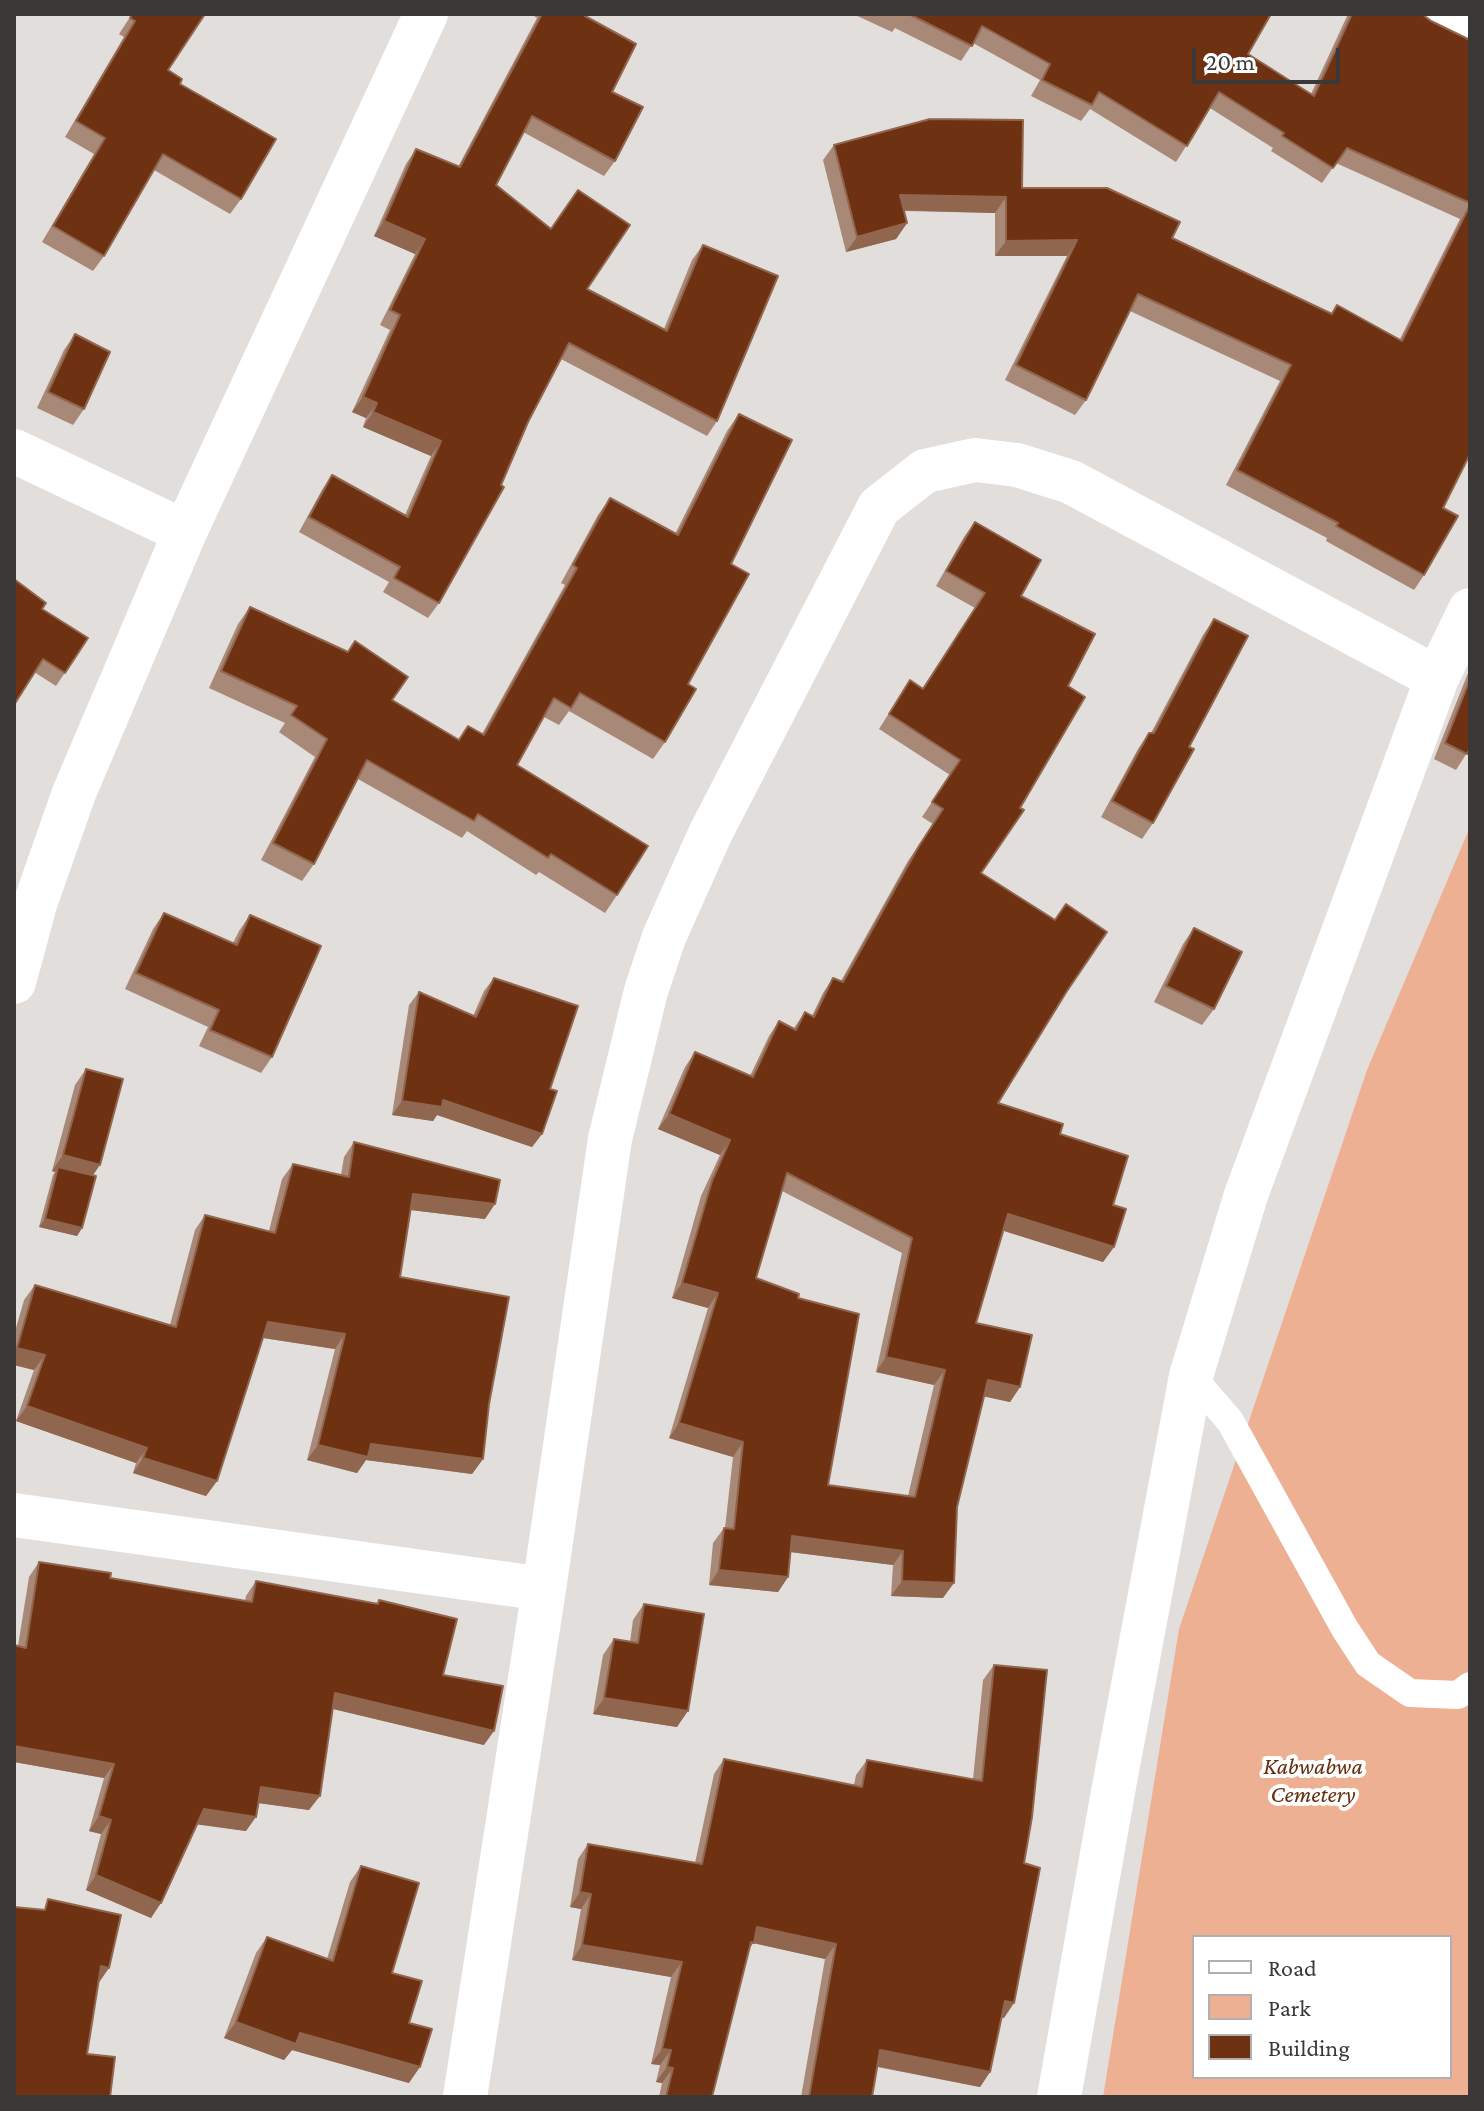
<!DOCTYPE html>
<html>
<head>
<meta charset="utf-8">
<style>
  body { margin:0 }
  #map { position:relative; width:1484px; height:2111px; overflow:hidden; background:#e2dedc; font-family:"Crimson Pro",serif }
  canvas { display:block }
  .frame { position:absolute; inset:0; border:16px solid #3a3938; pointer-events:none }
  .legend { position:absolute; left:1192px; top:1935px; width:260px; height:144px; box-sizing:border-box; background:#fff; border:2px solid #b0b0af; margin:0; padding:10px 14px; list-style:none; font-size:24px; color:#3a3938 }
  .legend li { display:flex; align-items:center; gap:16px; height:40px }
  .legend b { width:40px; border:2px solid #b0b0af }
  .scale { position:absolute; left:1192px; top:48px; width:148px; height:36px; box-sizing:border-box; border:4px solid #3a3938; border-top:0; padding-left:10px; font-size:24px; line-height:28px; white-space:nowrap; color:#3a3938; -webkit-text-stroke:6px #fff; paint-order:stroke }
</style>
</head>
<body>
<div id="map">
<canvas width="1484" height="2111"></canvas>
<div class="frame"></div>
<ul class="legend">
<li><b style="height:10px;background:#fff"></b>Road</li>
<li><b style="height:22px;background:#eeb093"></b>Park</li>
<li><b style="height:22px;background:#6e3212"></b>Building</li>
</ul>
<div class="scale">20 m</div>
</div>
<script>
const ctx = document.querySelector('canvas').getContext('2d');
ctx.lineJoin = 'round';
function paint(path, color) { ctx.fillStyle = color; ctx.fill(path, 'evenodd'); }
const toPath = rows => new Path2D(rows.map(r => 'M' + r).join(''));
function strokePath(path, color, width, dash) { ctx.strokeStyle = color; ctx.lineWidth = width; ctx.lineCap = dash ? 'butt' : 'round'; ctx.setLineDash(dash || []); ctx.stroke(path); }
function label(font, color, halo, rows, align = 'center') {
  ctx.font = font + ' "Crimson Pro",serif'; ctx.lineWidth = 8; ctx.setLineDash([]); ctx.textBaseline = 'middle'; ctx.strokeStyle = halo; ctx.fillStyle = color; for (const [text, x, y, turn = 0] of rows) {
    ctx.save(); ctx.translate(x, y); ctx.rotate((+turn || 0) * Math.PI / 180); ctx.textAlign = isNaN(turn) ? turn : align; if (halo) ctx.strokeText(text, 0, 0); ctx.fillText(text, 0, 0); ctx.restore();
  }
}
paint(toPath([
  [1470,827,1470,2097,1103,2097,1179,1629,1367,1070],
  [1194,1937,1450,1937,1450,2077,1194,2077]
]), '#eeb093');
strokePath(toPath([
  [1191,1376,1230,1421,1345,1629,1368,1664,1410,1693,1458,1695,1470,1686]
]), '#fff', 28);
strokePath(toPath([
  [1431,14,1470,33],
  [14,451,185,532],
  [14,982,35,904,74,793,185,532,426,14],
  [14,1515,544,1589],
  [465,2097,544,1589,610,1139,646,991,664,937,710,834,879,507,925,471,975,460,1017,465,1071,482,1437,678],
  [1059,2097,1113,1792,1191,1376,1246,1195,1437,678,1470,610]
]), '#fff', 44);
paint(toPath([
  [132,14,168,70,180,84,241,199,230,214,154,170,104,256,93,271,42,242,94,154,65,137,124,37,119,34],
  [531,14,586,14,585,16,612,92,615,161,604,176,523,132,496,185,587,289,664,329,692,260,703,245,717,421,707,436,561,359,528,422,439,603,428,618,383,592,389,582,299,532,322,490,332,475,405,515,431,456,363,427,366,418,352,412,390,330,380,325,415,254,374,236,406,164,416,149,458,167,537,18],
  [853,14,1271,14,1248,54,1311,94,1348,14,1422,14,1431,21,1470,40,1470,454,1443,508,1424,575,1414,590,1326,541,1327,538,1226,485,1280,381,1130,311,1086,400,1075,415,1005,380,1067,256,995,256,995,213,904,211,907,223,896,239,846,252,823,160,834,145,1022,188,1172,238,1331,314,1337,305,1400,339,1460,219,1336,163,1322,183,1271,151,1273,148,1210,108,1176,162,1090,109,1081,121,1031,96,1040,80,973,43,961,61,895,28,892,32],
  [75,334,84,409,73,425,37,408,64,350],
  [739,414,731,564,665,742,653,759,569,711,559,725,544,717,517,765,617,895,605,913,539,872,536,875,467,831,462,838,358,779,314,864,302,881,261,860,315,757,279,732,285,723,209,688,238,624,250,607,392,700,458,740,468,726,482,734,565,585,561,583,598,515,610,498,675,534,727,431],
  [975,522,1021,596,1068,686,981,873,1067,991,998,1103,1060,1134,1113,1205,1114,1247,1103,1262,1004,1231,976,1323,1020,1387,1010,1402,984,1396,957,1507,943,1598,891,1596,893,1565,791,1552,788,1577,778,1592,709,1585,713,1543,724,1528,725,1528,733,1457,669,1438,708,1308,672,1298,701,1196,720,1155,658,1129,685,1067,695,1052,750,1076,769,1036,779,1021,794,1028,805,1012,812,1016,823,993,833,978,841,981,908,861,933,824,922,817,950,775,879,729,910,680,923,688,975,608,936,586,964,537],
  [782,1191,902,1253,876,1372,934,1385,908,1496,828,1485,798,1298,756,1278],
  [42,609,88,638,56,686,34,672],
  [1214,619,1189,747,1153,823,1142,839,1101,817,1138,749,1149,733,1151,733,1203,635],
  [1470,668,1470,748,1456,770,1434,759],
  [164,913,233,943,239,931,250,915,272,1057,261,1073,199,1046,208,1027,125,989,153,929],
  [1194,928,1214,1009,1202,1025,1154,1002,1183,944],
  [494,978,550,1089,542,1134,532,1147,437,1115,433,1121,392,1115,409,1005,419,992,473,1016,484,991],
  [86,1069,93,1175,82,1228,77,1236,39,1227,53,1175,55,1172,52,1171,75,1085],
  [354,1142,485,1219,411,1210,400,1277,489,1404,483,1459,472,1474,366,1460,357,1473,307,1460,335,1349,263,1338,217,1481,206,1496,133,1473,136,1463,16,1421,34,1370,14,1365,14,1335,24,1300,35,1285,170,1325,195,1230,205,1215,269,1231,282,1179,293,1164,341,1175,344,1157],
  [39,1562,110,1578,245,1601,246,1596,256,1581,376,1604,379,1600,443,1675,484,1745,333,1709,309,1810,258,1803,246,1831,197,1824,151,1918,86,1890,101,1834,89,1831,104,1778,14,1762,14,1645,18,1646,29,1577],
  [644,1604,677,1727,593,1714,603,1655,614,1639,630,1642,633,1620],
  [994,1665,1024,1863,1004,2018,1002,2017,990,2072,980,2087,877,2067,872,2097,801,2097,825,1959,753,1943,749,1949,712,2097,659,2097,662,2083,656,2082,660,2065,651,2064,671,1977,572,1960,581,1909,570,1907,578,1859,588,1844,695,1863,714,1774,724,1759,854,1785,856,1775,867,1760,973,1779,983,1680],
  [361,1866,392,1973,409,2023,409,2083,292,2050,284,2060,224,2038,256,1953,267,1937,327,1959,350,1882]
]), '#a88877');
paint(toPath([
  [900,195,1006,197,995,213,889,210],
  [384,221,425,239,415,254,374,236],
  [907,223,896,239,846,252,857,237],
  [1077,240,1067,256,995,256,1006,241],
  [363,397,377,403,366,418,352,412],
  [373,412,441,441,431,456,363,427],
  [443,1100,542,1134,532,1147,437,1115,433,1121,392,1115,402,1101],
  [669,1114,730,1140,720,1155,658,1129],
  [63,1155,100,1165,89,1181,58,1167,55,1172,52,1171],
  [413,1194,495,1204,485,1219,402,1209],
  [1008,1214,1114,1247,1103,1262,998,1229],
  [45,1219,82,1228,77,1236,39,1227],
  [682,1283,718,1293,708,1308,672,1298],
  [268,1322,345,1334,335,1349,257,1337],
  [17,1348,45,1355,34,1370,14,1365,14,1351],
  [886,1357,945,1370,934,1385,876,1372],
  [988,1380,1020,1387,1010,1402,977,1395],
  [27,1406,147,1448,136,1463,16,1421],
  [679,1423,743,1442,733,1457,669,1438],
  [371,1444,483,1459,472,1474,366,1460,357,1473,307,1460,318,1445],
  [143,1458,217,1481,206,1496,133,1473],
  [792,1536,903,1551,893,1565,782,1551],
  [719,1570,788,1577,778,1592,709,1585],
  [902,1581,954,1583,943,1598,891,1596],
  [335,1693,494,1731,484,1745,325,1707],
  [604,1698,688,1711,677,1727,593,1714],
  [14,1746,114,1764,104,1778,14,1762],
  [261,1787,320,1796,309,1810,251,1802],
  [204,1809,256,1817,246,1831,194,1824],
  [99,1816,111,1820,101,1834,89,1831],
  [96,1875,161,1903,151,1918,86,1890],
  [580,1892,591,1894,581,1909,570,1907],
  [757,1927,836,1944,825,1959,753,1943,743,1958],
  [582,1945,682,1962,671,1977,572,1960],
  [101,1966,109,1968,98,1984],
  [1005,2001,1014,2003,1004,2018,995,2016],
  [236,2022,300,2033,420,2067,409,2083,292,2050,284,2060,224,2038],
  [662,2049,671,2050,660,2065,651,2064],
  [880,2050,990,2072,980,2087,870,2065],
  [667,2067,673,2068,662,2083,656,2082]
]), '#91664f');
const building = toPath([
  [132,14,205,14,168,70,182,79,180,84,276,139,241,199,163,154,104,256,53,226,105,138,76,121,135,21,130,18,132,14],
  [542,14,586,14,585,16,636,44,612,92,643,107,615,161,532,116,496,185,551,229,578,190,630,225,587,289,667,331,703,245,778,276,717,421,569,343,528,422,501,485,504,487,439,603,394,578,400,567,309,517,332,475,408,517,441,441,373,412,377,403,363,397,400,315,390,310,425,239,384,221,416,149,460,167,542,14],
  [909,14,1271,14,1248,54,1314,96,1352,14,1422,14,1431,21,1470,40,1470,203,1347,148,1333,168,1282,136,1284,133,1219,92,1187,146,1099,92,1092,105,1042,80,1050,64,982,26,972,46,909,14],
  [930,119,1023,120,1022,188,1107,188,1180,222,1172,238,1332,314,1337,305,1402,341,1470,205,1470,454,1443,508,1458,516,1424,575,1336,526,1338,523,1237,470,1291,365,1138,294,1086,400,1016,365,1077,240,1006,241,1006,197,900,195,907,223,857,237,834,145,930,119],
  [75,334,110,352,84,409,48,392,75,334],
  [739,414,792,440,731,564,749,574,688,684,696,689,665,742,580,693,571,708,554,698,517,765,648,846,617,895,551,854,548,858,478,814,474,821,367,760,314,864,273,843,327,739,291,715,297,706,221,671,250,607,348,652,355,641,408,677,392,700,459,740,468,726,484,735,577,568,573,565,610,498,678,535,739,414],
  [975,522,1041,560,1021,596,1095,634,1068,686,1085,697,1020,808,1024,810,981,873,1055,920,1066,904,1107,932,1067,991,998,1103,1063,1124,1060,1134,1128,1156,1113,1205,1126,1209,1114,1247,1008,1214,976,1323,1032,1335,1020,1387,988,1380,957,1507,954,1583,902,1581,903,1551,792,1536,788,1577,719,1570,724,1528,734,1529,743,1442,679,1423,718,1293,682,1283,712,1181,730,1140,669,1114,695,1052,753,1077,779,1021,796,1030,805,1012,814,1017,833,978,843,982,919,846,943,809,932,802,960,760,889,714,910,680,923,689,985,593,946,571,975,522],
  [787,1173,912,1238,886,1357,945,1370,915,1497,828,1485,859,1314,798,1298,799,1294,756,1278,787,1173],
  [14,579,46,603,42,609,88,638,65,673,43,659,14,705,14,579],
  [1214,619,1248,636,1189,747,1194,749,1153,823,1112,801,1149,733,1154,733,1214,619],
  [1470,679,1470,748,1467,754,1445,743,1470,679],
  [164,913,237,945,250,915,321,946,272,1057,210,1030,219,1010,136,973,164,913],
  [1194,928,1242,952,1214,1009,1166,986,1194,928],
  [494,978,578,1006,550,1089,557,1091,542,1134,443,1100,442,1107,402,1101,419,992,476,1017,494,978],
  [86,1069,123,1079,100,1165,63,1155,86,1069],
  [354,1142,500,1180,495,1204,413,1194,400,1277,509,1297,489,1404,483,1459,371,1444,368,1457,318,1445,345,1334,268,1322,217,1481,143,1458,147,1448,27,1406,45,1355,17,1348,35,1285,176,1327,205,1215,275,1233,293,1164,349,1177,354,1142],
  [58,1167,96,1176,82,1228,45,1219,58,1167],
  [39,1562,111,1573,110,1578,252,1602,256,1581,378,1604,379,1600,457,1619,443,1675,503,1686,494,1731,335,1693,320,1796,261,1787,256,1817,204,1809,161,1903,96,1875,111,1820,99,1816,114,1764,14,1746,14,1645,26,1648,39,1562],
  [644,1604,704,1614,688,1711,604,1698,614,1639,638,1643,644,1604],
  [994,1665,1047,1670,1032,1817,1024,1863,1040,1868,1014,2003,1005,2001,990,2072,880,2050,872,2097,809,2097,836,1944,757,1927,754,1943,751,1942,712,2097,666,2097,673,2068,667,2067,671,2050,662,2049,682,1962,582,1945,591,1894,580,1892,588,1844,702,1864,724,1759,862,1787,867,1760,982,1781,994,1665],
  [361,1866,419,1883,392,1973,422,1981,409,2023,432,2029,420,2067,300,2033,296,2044,236,2022,267,1937,333,1961,361,1866],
  [48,1899,121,1915,109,1968,101,1966,87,2054,115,2057,110,2097,14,2097,14,1907,45,1910,48,1899]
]);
paint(building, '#6e3212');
strokePath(building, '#91664f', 2);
label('italic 24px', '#652e10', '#fff', [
  ["Kabwabwa",1313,1767],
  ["Cemetery",1313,1795]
]);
</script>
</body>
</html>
